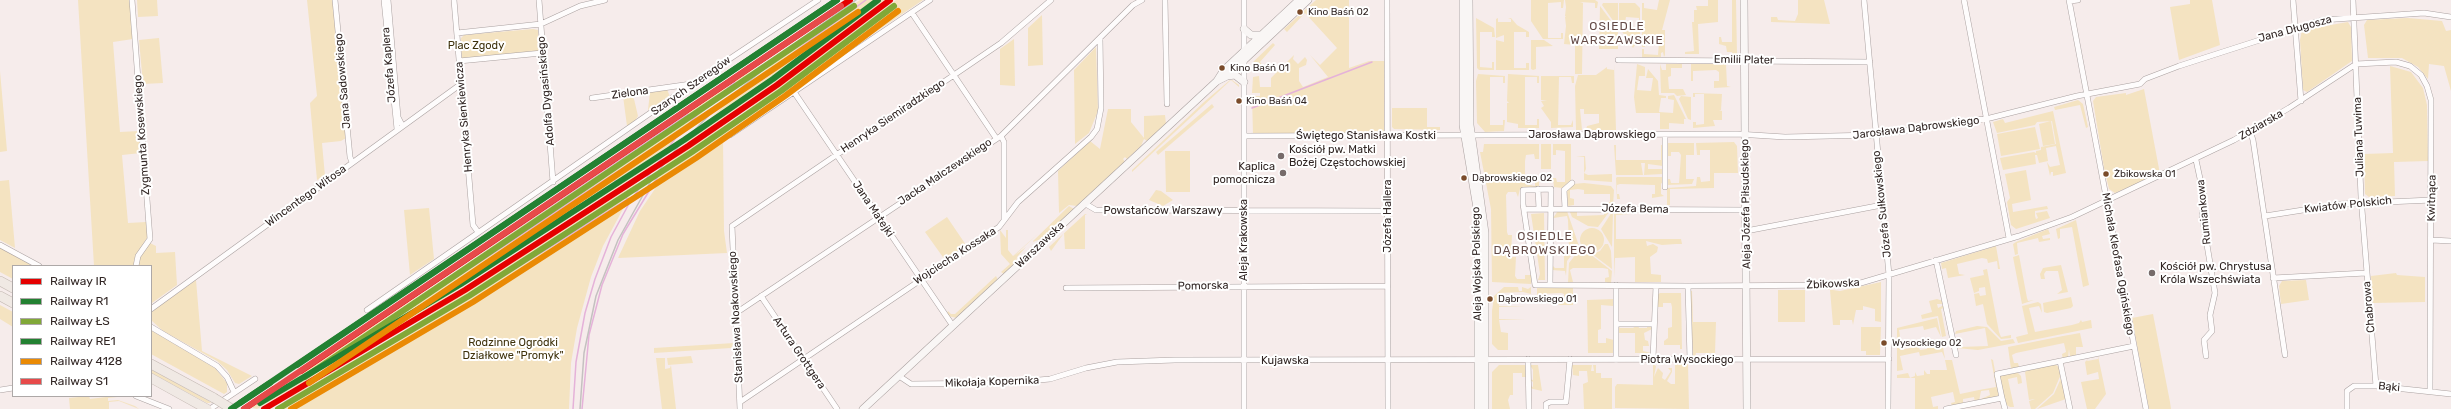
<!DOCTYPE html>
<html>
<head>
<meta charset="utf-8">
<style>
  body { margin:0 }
  #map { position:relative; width:2451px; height:409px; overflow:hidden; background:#f6eceb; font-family:Rubik,sans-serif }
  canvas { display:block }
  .legend { position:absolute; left:12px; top:265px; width:140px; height:132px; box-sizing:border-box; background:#fff; border:1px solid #ada8a7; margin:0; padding:5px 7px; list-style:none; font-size:12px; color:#312624 }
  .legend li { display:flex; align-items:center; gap:8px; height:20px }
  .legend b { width:20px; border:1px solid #ada8a7 }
</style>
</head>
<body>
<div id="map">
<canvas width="2451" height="409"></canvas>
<ul class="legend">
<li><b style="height:5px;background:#e50000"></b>Railway IR</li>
<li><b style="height:5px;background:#238132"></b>Railway R1</li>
<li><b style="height:5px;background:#81a838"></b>Railway ŁS</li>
<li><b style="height:5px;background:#238132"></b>Railway RE1</li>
<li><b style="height:5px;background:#ea8a04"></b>Railway 4128</li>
<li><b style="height:5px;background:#e74a4a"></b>Railway S1</li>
</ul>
</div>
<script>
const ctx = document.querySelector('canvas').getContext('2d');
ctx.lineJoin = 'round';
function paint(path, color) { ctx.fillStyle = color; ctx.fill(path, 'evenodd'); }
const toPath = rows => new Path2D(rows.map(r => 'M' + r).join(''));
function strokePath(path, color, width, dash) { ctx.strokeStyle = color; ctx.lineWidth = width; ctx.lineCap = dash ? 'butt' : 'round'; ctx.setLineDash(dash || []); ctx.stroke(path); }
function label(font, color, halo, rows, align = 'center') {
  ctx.font = font + ' Rubik,sans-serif'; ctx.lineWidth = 4; ctx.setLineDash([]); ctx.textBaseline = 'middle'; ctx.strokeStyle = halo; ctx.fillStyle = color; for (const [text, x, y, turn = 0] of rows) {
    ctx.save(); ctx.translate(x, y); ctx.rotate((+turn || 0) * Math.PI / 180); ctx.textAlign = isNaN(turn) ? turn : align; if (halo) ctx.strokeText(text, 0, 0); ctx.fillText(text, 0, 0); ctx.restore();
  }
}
paint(toPath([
  [78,0,130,0,133,39,113,42,120,132,139,131,141,153,122,155,128,223,146,222,148,236,134,260,134,266,94,266],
  [137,0,157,0,158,16,138,17],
  [307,0,333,0,346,138,341,141,322,143,325,176,317,180,310,103,317,96],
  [860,0,885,0,777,81,682,146,741,89,818,29],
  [896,0,923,0,729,131,729,137,723,139,724,231,727,253,618,258,640,211,661,180,650,186,667,163,743,113],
  [1316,0,1349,0,1349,68,1369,61,1385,61,1384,134,1309,132,1306,134,1304,132,1303,134,1261,133,1253,135,1252,96,1260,96,1260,93,1252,93,1253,77,1259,76,1260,87,1271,87,1271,78,1294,55,1293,59,1298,64,1305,57,1307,60,1306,65,1299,68,1299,81,1303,87,1328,77,1310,55,1320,65,1337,48,1305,13,1287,32,1284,29],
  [1531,0,1564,0,1563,8,1561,8,1561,2,1548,3,1548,38,1561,38,1561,33,1563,33,1563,39,1543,39,1531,21],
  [1565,0,1595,0,1598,2,1597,8,1595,8,1595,3,1580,2,1583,3,1582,74,1575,74,1575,45,1564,44,1566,26,1565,17,1566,16,1565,16,1566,7],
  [1659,0,1670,0,1662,30,1665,30,1665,55,1664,57,1663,52,1661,53,1661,57,1642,58,1642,49,1644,49,1644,54,1658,55,1659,42,1645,40,1645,47,1642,47,1642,3,1644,3,1644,8,1657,10],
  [1708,0,1718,0,1718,22,1698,24,1699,54,1685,54,1685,52,1694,51,1692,22,1694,22,1694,10,1697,10,1696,6,1708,6],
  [1732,0,1736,0,1737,56,1733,56,1732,52,1727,52,1726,46,1719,44,1719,37,1721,37,1722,42,1732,42],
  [1798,0,1824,0,1830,24,1771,22,1771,17,1777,17,1778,20,1795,21,1798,14],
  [2190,0,2212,0,2220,45,2179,60,2170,7,2190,4],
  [1603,3,1618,3,1618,23,1614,22,1602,5],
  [1619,3,1635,3,1640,8,1640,38,1633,48,1619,27,1624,25,1624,30,1638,32,1639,18,1626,17,1625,23,1619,23],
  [1600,6,1618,30,1618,49,1599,49],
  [1042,15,1043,65,1028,66,1028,28],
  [1476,18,1494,28,1495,37,1492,37,1492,32,1480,32,1480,67,1492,68,1492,62,1494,62,1494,70,1479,70,1477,68],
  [1498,18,1498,22,1511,22,1511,19,1508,19,1511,18,1517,25,1529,32,1529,37,1526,37,1526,32,1514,32,1514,68,1526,68,1526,63,1529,63,1529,70,1496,70,1496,40,1504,42,1504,35,1496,38,1496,19],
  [2408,18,2442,21,2446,31,2451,30,2451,91,2444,66,2429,64,2428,79,2418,67,2402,58,2368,58,2364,25,2367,20],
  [2348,22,2351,27,2352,61,2307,92,2303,90,2300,40,2302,30],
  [533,29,538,30,539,51,462,59,461,38,464,35],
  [159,38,163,83,143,84,139,40],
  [1014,39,1015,86,1000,85,1000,49],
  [1531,40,1544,40,1553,46,1536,47,1536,69,1533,70,1531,69],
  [1273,43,1275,45,1260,62,1263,66,1260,72,1253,69,1253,62],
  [1096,47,1098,111,1089,133,1075,144,1074,70],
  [771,55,712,103,671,144,657,162,425,311,257,409,250,407,450,275],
  [1614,64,1616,130,1586,130,1587,126,1599,123,1599,114,1584,114,1584,109,1580,109,1582,130,1576,130,1575,86,1578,75,1596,75,1607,67,1607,69,1614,70],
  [1637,64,1645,67,1645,76,1639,76,1637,90,1651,91,1653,78,1646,78,1648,69,1658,81,1659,95,1666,96,1666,98,1661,98,1659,112,1673,113,1674,100,1668,99,1668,96,1674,95,1686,119,1684,119,1684,124,1669,123,1669,129,1660,129,1660,113,1636,113,1634,97],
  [1660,64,1662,70,1666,70,1666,64,1682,64,1682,68,1671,68,1671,76,1668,77,1669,89,1683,89,1686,95,1677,96,1674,93,1661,93],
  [1691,64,1726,64,1727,86,1731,87,1714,88,1714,81,1719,81,1719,72,1716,70,1693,71,1693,81,1691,81],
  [2390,66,2411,72,2423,88,2427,105,2428,161,2394,162,2395,196,2369,197,2365,194,2364,154,2393,153],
  [0,71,7,151,0,152],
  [1478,74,1505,76,1505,83,1503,83,1503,77,1490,77,1490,125,1503,125,1503,120,1505,120,1504,131,1485,132,1477,123,1476,81],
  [1508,74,1539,76,1539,83,1537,83,1537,77,1525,77,1525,125,1537,125,1537,119,1539,119,1539,128,1518,128,1518,124,1507,122,1507,103,1509,103,1507,101],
  [1541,76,1574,76,1574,83,1572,83,1571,77,1559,77,1558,125,1571,125,1573,120,1573,127,1551,128,1551,122,1541,108,1544,106,1541,101,1547,101,1541,100],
  [1230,80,1232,80,1239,85,1239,87,1231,80,1132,172,1132,170,1204,102],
  [667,89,670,97,648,110,650,92],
  [2144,89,2160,174,2115,193,2109,189,2104,168,2093,101,2096,97,2126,93,2126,95],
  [1693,93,1722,94,1721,110,1719,110,1722,111,1722,120,1713,120,1715,126,1693,128,1693,122,1696,122,1696,125,1704,124,1704,94,1695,94,1695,97,1693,97],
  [623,96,631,96,634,99,638,116,635,121,627,126],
  [1681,96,1691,97,1691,120,1688,119,1679,99],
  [2078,100,2083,104,2088,127,2086,128,2080,105,2055,110,2054,107],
  [1212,104,1214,107,1158,155,1156,152],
  [1392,108,1427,108,1427,127,1440,127,1440,130,1394,129,1392,127],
  [1108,109,1131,109,1131,122,1144,138,1144,116,1165,115,1166,124,1147,141,1144,139,1141,146,1127,159,1125,157,1123,159,1125,162,1077,206,1069,205,1059,213,1058,171,1090,141,1100,149],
  [2053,111,2066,173,2053,176,2053,172,2051,172,2050,176,2047,162,2050,167,2060,165,2056,146,2046,148,2048,161,2039,163,2037,155,2035,155,2036,164,2003,170,2000,158,2034,152,2036,153,2036,151,2041,150,2041,147,2056,144,2052,121,2037,122,2035,125,1997,133,1993,122,2003,119,2005,123],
  [2051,121,2055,144,2043,146,2039,124],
  [2035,127,2040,149,2001,156,1997,134],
  [1734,142,1737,146,1738,173,1714,173,1714,188,1670,189,1670,205,1667,205,1667,188,1696,186,1697,177,1700,177,1701,182,1710,181,1710,150,1700,150,1700,155,1697,155,1696,143],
  [1666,143,1694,143,1694,155,1686,155,1686,179,1694,179,1692,184,1667,185,1666,179,1670,179,1671,183,1679,183,1681,155,1679,152,1671,152,1671,156,1667,156],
  [1484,144,1539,144,1539,159,1535,159,1534,154,1526,155,1525,161,1525,184,1535,186,1535,181,1537,181,1539,182,1539,187,1523,187,1520,189,1518,197,1516,192,1508,192,1506,195,1507,232,1508,235,1512,235,1511,254,1512,257,1516,257,1515,276,1517,279,1525,279,1525,275,1532,275,1531,284,1492,282,1491,209,1480,152,1483,152],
  [1541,144,1551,144,1551,169,1541,169],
  [1553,144,1571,144,1571,180,1562,188,1554,187,1553,178,1556,178,1557,182,1565,182,1565,151,1556,150,1556,155,1553,155],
  [1614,145,1616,145,1616,160,1661,160,1661,145,1663,145,1663,166,1648,164,1648,169,1663,169,1663,174,1644,175,1645,163,1641,163,1643,175,1616,175],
  [1165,151,1190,151,1190,192,1166,192],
  [1576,156,1585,156,1586,169,1584,173,1588,175,1612,174,1612,182,1584,180,1584,157],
  [2026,170,2031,200,2012,204,2013,212,2047,206,2048,209,2035,211,2035,216,2036,219,2038,218,2036,213,2047,211,2050,218,2016,229,2011,225,2007,202,2010,198,2005,174],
  [1617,177,1662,177,1664,185,1661,183,1661,194,1664,196,1652,198,1652,194,1655,194,1655,185,1620,184,1617,185,1617,194,1619,194,1620,199,1617,199,1616,178],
  [9,180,15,248,0,240,0,181],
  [637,183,603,246,591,277,577,328,571,363,569,409,276,409,294,400,290,397,414,325],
  [1584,183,1611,186,1614,190,1613,206,1607,207,1607,202,1610,202,1610,194,1584,194,1584,190,1578,189,1570,190,1570,198,1574,199,1574,205,1568,206,1567,190,1573,184],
  [1156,190,1161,191,1173,200,1163,206,1149,200],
  [1069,206,1074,209,1042,239,1032,242],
  [429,208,434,259,410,275,404,210],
  [1604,210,1609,212,1598,227,1588,226,1572,217,1570,212,1577,211,1577,216,1604,215],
  [1616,210,1630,211,1630,214,1616,215,1616,239,1681,239,1682,244,1676,244,1662,245,1646,241,1647,246,1653,244,1658,247,1657,252,1650,257,1651,274,1661,275,1661,282,1635,282,1635,257,1615,258,1614,278,1614,212],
  [1558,211,1567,211,1579,246,1567,261,1566,276,1565,271,1552,270,1553,266,1555,268,1564,268,1564,255,1568,254,1569,249,1568,220,1567,216,1553,218],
  [1612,212,1613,213,1612,247,1601,229],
  [1544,213,1545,280,1538,280,1540,274,1531,214],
  [1085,214,1087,214,1085,215,1085,249,1065,249,1064,233,1051,251,1049,247],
  [947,217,966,245,945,260,925,232],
  [2076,220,2089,285,2083,287,2072,227,2060,229,2060,238,2058,239,2056,229],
  '1580 240a12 12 0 1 1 24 0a12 12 0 1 1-24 0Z',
  [2048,229,2050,234,2042,236,2043,239,2050,238,2050,240,2039,242,2038,238,2017,243,2018,254,2015,255,2013,244,2016,242],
  [1000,230,1006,238,1006,230,1008,230,1008,250,1013,256,1039,233,1014,256,1026,247,1017,257,1016,263,1004,274,1001,272,1010,264,1001,254],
  [150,243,156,246,156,253,175,252,177,285,152,303,151,266,138,266,141,255],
  [1605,244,1608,244,1611,251,1612,269,1592,254,1600,251],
  [1996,246,2000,269,1998,269,1997,261,1988,263,1987,259,1982,258,1957,264,1959,274,1965,275,1948,278,1946,268,1942,269,1941,263],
  [0,247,34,266,13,266,13,279,0,272],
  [1580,249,1590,254,1612,271,1611,283,1605,282,1605,278,1609,277,1608,269,1603,268,1573,268,1570,270,1573,282,1568,283,1569,263],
  [2019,255,2027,298,2028,301,2034,300,2022,304,2013,257],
  [2061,265,2068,292,2057,294,2062,290,2058,271,2046,271,2044,274,2045,279,2041,279,2040,274,2043,268],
  [1987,269,1999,332,2001,337,2011,335,2011,338,2001,339,1987,324,1983,304,1976,306,1974,294,1979,293,1980,296,1986,295,1985,287,1979,288,1979,291,1974,293,1970,278,1984,275,1983,270],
  [2396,273,2397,275,2425,277,2425,302,2373,303,2371,276],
  [996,276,998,280,957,318,948,316,947,313,948,311,951,314,955,314],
  [196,280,202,351,252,376,239,384,235,383,227,370,217,361,163,331,151,320,151,312],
  [2306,280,2309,300,2281,304,2279,286,2282,281],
  [1881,282,1881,322,1875,321,1875,309,1863,306,1863,310,1856,310,1853,325,1852,320,1840,320,1840,325,1833,325,1830,290,1826,289,1840,291],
  [1504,287,1518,287,1519,291,1522,291,1522,287,1528,289,1531,287,1531,294,1523,292,1498,293,1499,306,1526,306,1499,307,1499,319,1526,319,1499,320,1501,332,1508,333,1508,350,1498,350,1492,344,1492,311,1494,296],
  [1537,287,1573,287,1573,305,1557,305,1564,303,1564,294,1561,293,1539,294,1539,303,1537,303],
  [1778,290,1805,290,1805,322,1778,322],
  [1690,291,1692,291,1693,322,1716,322,1715,353,1696,353,1695,357,1693,355],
  [1660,293,1681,293,1682,349,1680,349,1680,345,1664,345,1664,341,1668,338,1668,328,1672,327,1672,307,1671,303,1663,303,1663,307,1657,307,1657,295],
  [2071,297,2073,306,2071,308,2047,313,2044,312,2043,303],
  [1614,299,1613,306,1601,305,1601,329,1598,330,1598,343,1606,343,1606,338,1614,340,1614,353,1588,353,1587,300],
  [1937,299,1943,301,1944,304,1937,304,1938,308,1944,305,1944,308,1941,309,1946,336,1942,337,1938,316,1922,319,1921,315,1932,312,1929,301],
  [2038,302,2041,304,2042,313,2039,306,2029,308,2035,332,2072,325,2079,323,2081,320,2082,322,2091,320,2092,328,2018,343,2016,337,2028,334,2022,306],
  [0,305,13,312,13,327,0,319],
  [2153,314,2170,402,2171,409,2149,409,2132,318],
  [1937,318,1941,337,1936,327,1924,330,1923,326,1899,330,1900,336,1897,339,1897,328],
  [1618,325,1620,328,1633,328,1638,325,1639,328,1647,328,1647,325,1650,326,1652,329,1644,333,1645,340,1648,341,1649,346,1643,346,1643,351,1651,353,1635,353,1635,333,1619,333,1618,353],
  [1977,326,1987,327,2001,341,2013,339,2015,343,1978,350,1957,348,1956,340,1959,340,1959,347,1988,346,1985,328,1955,334,1956,331],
  [1861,327,1881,327,1880,355,1866,355,1866,351,1861,351],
  [151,330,215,368,227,383,227,392,224,394,151,354],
  [2080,333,2083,347,2076,347,2076,356,2070,357,2069,349,2068,358,2063,359,2062,354,2066,352,2064,343,2016,353,2012,355,2014,363,2018,363,2019,367,2011,369,2008,347,2063,336,2065,339,2063,336],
  [1942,341,1945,359,1942,352,1920,356,1919,352,1900,356,1903,370,1897,371,1897,346,1901,350,1915,347,1916,342,1920,350,1927,349,1927,344,1929,348,1932,348,1932,343,1937,342,1938,346,1942,346],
  [734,343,731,348,654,353,654,348],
  [691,356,693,363,668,365,667,358],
  [2098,356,2106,394,2095,409,2087,409,2081,382,2099,379,2098,372,2087,375,2085,362,2088,359,2087,361,2098,359],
  [656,358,665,358,665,369,670,368,671,365,676,409,662,409],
  [1991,359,1993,360,1999,393,1997,397,1981,401,1981,399,1990,395,1989,390,1981,391,1979,401,1975,402,1974,397,1963,399,1963,404,1952,406,1951,403,1955,402,1953,392,1931,397,1933,407,1938,406,1938,409,1915,409,1915,378,1897,378,1897,375,1908,373,1910,378,1915,376,1915,372,1917,376,1924,375,1924,370,1927,374,1930,374,1930,370,1947,370,1945,360,1952,360,1960,394,1979,390,1996,387],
  [1653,364,1656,366,1654,377,1658,368,1663,373,1662,378,1665,380,1671,371,1668,368,1672,368,1672,372,1667,381,1671,384,1675,384,1675,364,1688,364,1689,409,1615,408,1615,387,1617,384,1653,385],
  [2055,364,2060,368,2061,374,2053,393,2035,409,2031,409,2029,401,2035,399,2029,400,2025,372,2029,369],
  [1499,365,1526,365,1526,377,1522,377,1522,373,1513,373,1513,395,1510,395,1508,400,1510,409,1492,409,1492,372],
  [1530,365,1538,365,1542,391,1529,388,1529,385,1533,387,1533,382,1529,379,1533,380,1533,370],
  [1572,365,1592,365,1591,371,1594,371,1593,365,1596,365,1596,373,1601,373,1601,378,1612,378,1612,409,1580,409,1584,409,1583,384,1588,382,1587,371,1579,371,1579,376,1573,375],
  [151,369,209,401,211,403,207,403,151,373],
  [2017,372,2021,376,2022,383,2018,384,2017,377,2008,379,2014,407,2010,407,2005,404,2000,378,2000,375],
  [2062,376,2066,399,2037,409,2054,394],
  [89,396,90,399,114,396,117,397,108,398,108,401,118,400,135,406,139,409,119,401,109,402,109,409,70,409,69,398]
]), '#f4e3c1');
strokePath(toPath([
  [762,80,763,76,801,47,866,0],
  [1252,108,1372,62],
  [614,174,615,181],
  [631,200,677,136,705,107,735,82],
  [285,402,440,315,628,199],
  [262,403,342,352,675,134,677,136],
  [250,407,688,114],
  [573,409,576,362,585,313,595,279,611,237,631,200,626,198],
  [582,409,589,335,602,285,623,234,657,178]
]), '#e5b2d9', 1.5);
const street = toPath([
  [132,0,150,239,138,256,136,266],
  [335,0,350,157,352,162],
  [384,0,397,129],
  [388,0,398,117,402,125],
  [454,0,473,225,478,232],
  [539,0,553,182],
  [1165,0,1167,104],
  [1244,0,1244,409],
  [1387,0,1388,409],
  [1864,0,1889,275,1888,409],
  [1964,0,2009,238],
  [2069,0,2146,409],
  [2293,0,2301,101],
  [2353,0,2361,197,2376,386],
  [2070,1,2078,0],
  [912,13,996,138],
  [457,33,541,24,580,6,605,0],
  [1618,60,1870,62],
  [459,61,542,53],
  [794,92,953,326],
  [592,98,691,84],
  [2250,131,2253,140,2285,355],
  [730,135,930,0],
  [1665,135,1665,187],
  [1001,136,1004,142,1004,220],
  [1244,136,1737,134,1785,137,1875,135,1990,118,2077,96,2140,84,2145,79,2179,66,2322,20,2424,13,2451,17],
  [2196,160,2204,197,2202,215,2215,293,2210,315,2212,331,2204,340,2206,356],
  [1538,189,1539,209],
  [1084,203,1096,210,1388,211],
  [1565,208,1564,190,1572,183],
  [1524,209,1746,210],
  [2265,216,2341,204,2432,200],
  [1746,231,1882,205],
  [2431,240,2451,241],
  [0,245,39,266],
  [1936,260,1956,355],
  [2273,278,2366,273],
  [1550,285,1551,189,1523,190,1523,204,1535,285,1688,286,1854,285,2019,236,2072,217,2234,140,2289,108,2356,64,2396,62,2410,66,2421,75,2427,86,2431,100,2430,391],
  [1616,285,1616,360],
  [1688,286,1690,359],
  [1066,288,1388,286],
  [761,296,837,409],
  [151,309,461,84],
  [367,310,692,84,818,0],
  [736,313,1001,136,1133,5,1142,0],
  [1616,324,1654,324],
  [151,327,217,366,227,377,234,392],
  [1528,359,1529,409],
  [1653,359,1656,286],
  [2060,361,2070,409],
  [899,376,911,384,1006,383,1050,379,1086,368,1117,362,1175,360,1889,359],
  [0,390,13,388],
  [136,396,169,409],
  [2002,398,2005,409],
  [740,402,999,227,1018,202,1091,137,1097,129,1101,108,1100,38],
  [210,409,255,379],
  [740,409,732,226,1001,43,1051,0],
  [1546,409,1546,404,1550,402,1566,402,1570,359],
  [1946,409,2002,398,1997,374,2134,346],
  [2347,409,2347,391,2354,386,2376,386,2451,394]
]);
const secondary = toPath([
  [1463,0,1463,125,1478,214,1478,409],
  [1469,0,1470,125,1485,233,1485,409],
  [1744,0,1747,409],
  [1244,29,1251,35,1261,35],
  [1227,76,1235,75,1244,82],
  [1217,81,1224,70,1299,0],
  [863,409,1217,81,1227,76,1308,0]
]);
const highway = toPath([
  [0,281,13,288],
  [0,296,13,303],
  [151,364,214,398],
  [151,378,207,409]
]);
strokePath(street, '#aaa1a0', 6);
strokePath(secondary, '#aaa1a0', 8);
strokePath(highway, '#c4b9b3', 10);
strokePath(street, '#fefcfc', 5);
strokePath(secondary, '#f9f6f5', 7);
strokePath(highway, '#f0e9e4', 9);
strokePath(toPath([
  [580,409,584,353,596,296,618,240,652,179,678,147,715,109,801,39,856,0]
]), '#c4c1c0', 1.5);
const highwayBridge = toPath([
  [214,398,232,409]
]);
strokePath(highwayBridge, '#c4b9b3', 10, []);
strokePath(highwayBridge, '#f0e9e4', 9);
strokePath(toPath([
  [301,371,850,0],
  [244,409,274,389],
  [264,409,465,290,688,146,777,85,890,0]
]), '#e50000', 6);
strokePath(toPath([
  [231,409,837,0]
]), '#238132', 6);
strokePath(toPath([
  [305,377,854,6],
  [278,409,469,296,692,152,781,91,894,6]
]), '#81a838', 6);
strokePath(toPath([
  [297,365,837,0],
  [240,403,270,383],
  [260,403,461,284,684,140,773,79,878,0]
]), '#238132', 6);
strokePath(toPath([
  [309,383,858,12],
  [291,409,473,302,696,158,785,96,898,11]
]), '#ea8a04', 6);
strokePath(toPath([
  [244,409,841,6]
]), '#e74a4a', 6);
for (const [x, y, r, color] of [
  [1300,12,3.5,"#7a4b2a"],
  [1222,68,3.5,"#7a4b2a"],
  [1239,101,3.5,"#7a4b2a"],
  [1281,156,4,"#766b6a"],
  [1283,173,4,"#766b6a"],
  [2106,174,3.5,"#7a4b2a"],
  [1464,178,3.5,"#7a4b2a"],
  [2152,273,4,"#766b6a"],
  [1490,299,3.5,"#7a4b2a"],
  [1884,343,3.5,"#7a4b2a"]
]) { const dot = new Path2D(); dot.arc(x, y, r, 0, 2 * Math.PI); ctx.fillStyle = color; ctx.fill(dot); strokePath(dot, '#fff', 1.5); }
label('10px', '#312624', '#fff', [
  ["Kino Baśń 02",1308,12],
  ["Kino Baśń 01",1230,68],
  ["Kino Baśń 04",1246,101],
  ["Żbikowska 01",2114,174],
  ["Dąbrowskiego 02",1472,178],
  ["Dąbrowskiego 01",1498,299],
  ["Wysockiego 02",1892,343]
], 'left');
label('11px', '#312624', '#fff', [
  ["Jana Długosza",2295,29,-15],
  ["Emilii Plater",1744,60,1],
  ["Józefa Kaplera",389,65,-95],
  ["Jana Sadowskiego",343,81,-95],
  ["Szarych Szeregów",691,86,-35],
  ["Adolfa Dygasińskiego",546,91,-95],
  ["Zielona",630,93,-8],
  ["Henryka Siemiradzkiego",893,116,-34],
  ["Henryka Sienkiewicza",464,117,-95],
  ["Zdziarska",2261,125,-30],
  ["Jarosława Dąbrowskiego",1916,128,-7],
  ["Zygmunta Kosewskiego",142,135,-94],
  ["Jarosława Dąbrowskiego",1592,135],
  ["Świętego Stanisława Kostki",1366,136],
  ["Juliana Tuwima",2359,137,-92],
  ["Jacka Malczewskiego",945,172,-34],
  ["Wincentego Witosa",306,196,-36],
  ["Kwitnąca",2432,198,-89],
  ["Aleja Józefa Piłsudskiego",1746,204,-91],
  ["Józefa Sułkowskiego",1882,204,-96],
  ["Kwiatów Polskich",2348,205,-6],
  ["Jana Matejki",873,209,56],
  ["Józefa Bema",1635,209,1],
  ["Powstańców Warszawy",1163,211],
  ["Rumiankowa",2204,212,-96],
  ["Józefa Hallera",1388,216,-90],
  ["Aleja Krakowska",1244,240,-90],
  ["Warszawska",1040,245,-43],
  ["Wojciecha Kossaka",955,256,-33],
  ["Aleja Wojska Polskiego",1477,264,-91],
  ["Michała Kleofasa Ogińskiego",2118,264,80],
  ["Żbikowska",1833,284,-3],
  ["Pomorska",1203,286,-1],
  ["Chabrowa",2369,307,-95],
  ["Stanisława Noakowskiego",736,317,-93],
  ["Artura Grottgera",799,353,56],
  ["Piotra Wysockiego",1687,360],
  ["Kujawska",1285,361],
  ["Mikołaja Kopernika",992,382,-2],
  ["Bąki",2389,387,5]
]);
label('11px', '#3e310b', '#fff', [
  ["Plac Zgody",476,46],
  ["Rodzinne Ogródki",513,343],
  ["Działkowe \"Promyk\"",513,356]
]);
label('11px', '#312624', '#fff', [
  ["Kościół pw. Matki",1289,150],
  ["Bożej Częstochowskiej",1289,163],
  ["Kaplica",1275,167,"right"],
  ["pomocnicza",1275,180,"right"],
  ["Kościół pw. Chrystusa",2160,267],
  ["Króla Wszechświata",2160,280]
], 'left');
ctx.letterSpacing = '1px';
label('12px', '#654c48', '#fff', [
  ["OSIEDLE",1617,27],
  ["WARSZAWSKIE",1617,41],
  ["OSIEDLE",1545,237],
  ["DĄBROWSKIEGO",1545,251]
]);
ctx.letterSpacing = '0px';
</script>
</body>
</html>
